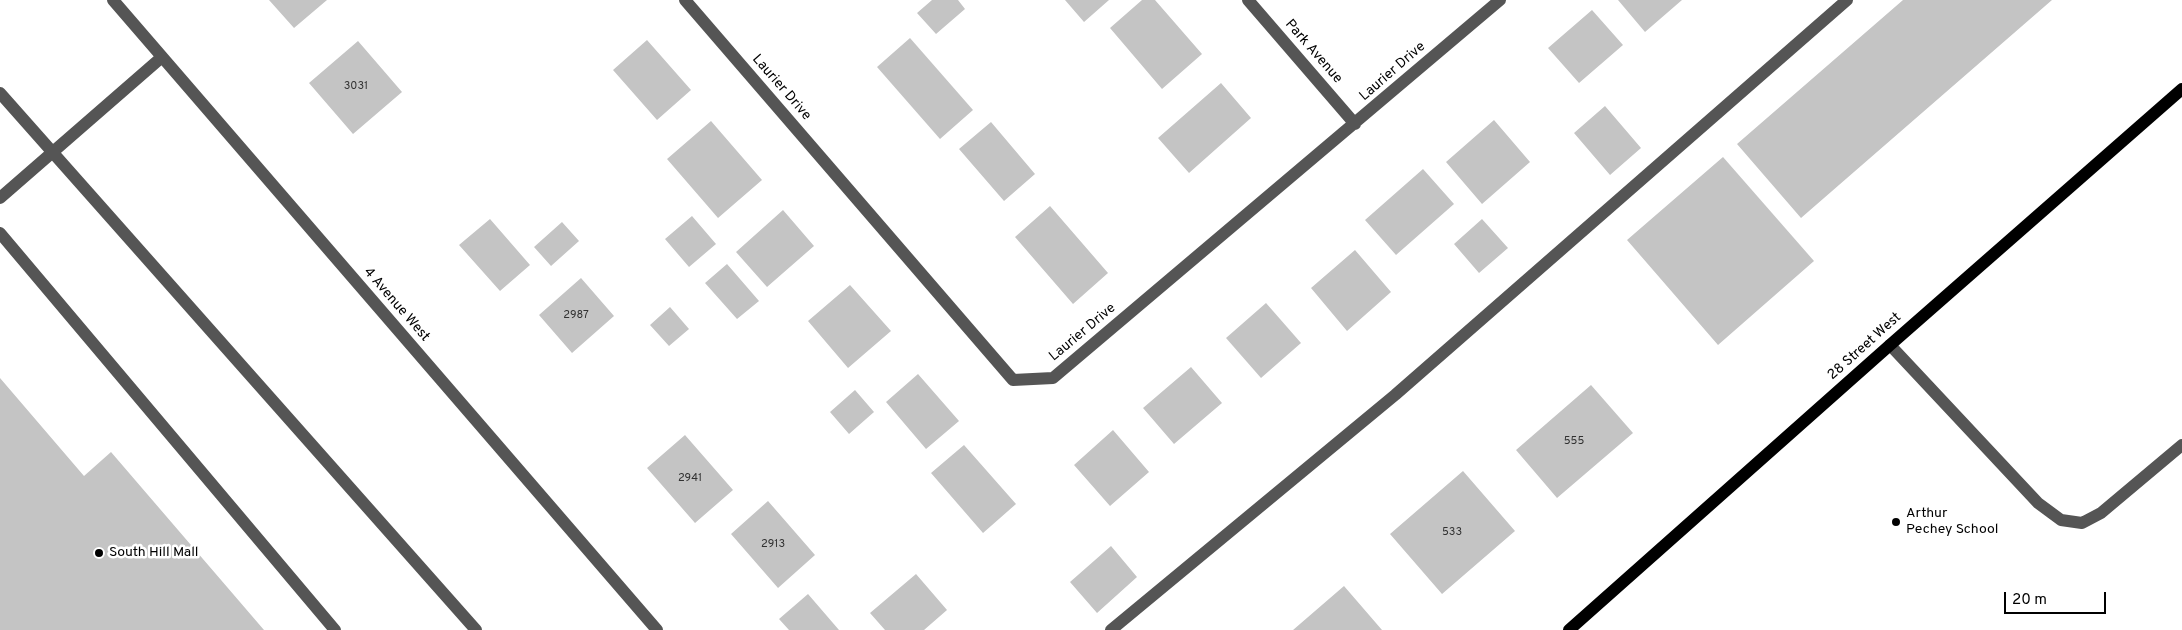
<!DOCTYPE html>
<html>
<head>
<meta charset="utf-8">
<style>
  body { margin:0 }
  #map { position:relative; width:2182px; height:630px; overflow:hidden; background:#fff; font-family:Overpass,sans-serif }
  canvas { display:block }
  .scale { position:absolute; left:2004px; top:592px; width:102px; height:22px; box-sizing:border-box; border:2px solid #000; border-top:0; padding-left:6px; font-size:15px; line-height:18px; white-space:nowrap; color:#000; -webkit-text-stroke:4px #fff; paint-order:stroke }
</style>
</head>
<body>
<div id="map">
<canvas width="2182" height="630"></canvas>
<div class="scale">20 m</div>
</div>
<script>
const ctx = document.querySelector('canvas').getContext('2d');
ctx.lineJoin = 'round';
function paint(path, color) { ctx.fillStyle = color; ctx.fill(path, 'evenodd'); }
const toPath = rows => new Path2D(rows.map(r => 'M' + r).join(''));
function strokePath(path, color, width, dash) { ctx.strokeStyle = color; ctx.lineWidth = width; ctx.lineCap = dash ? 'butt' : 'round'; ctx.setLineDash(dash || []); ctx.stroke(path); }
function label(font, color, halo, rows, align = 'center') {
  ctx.font = font + ' Overpass,sans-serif'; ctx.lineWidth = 5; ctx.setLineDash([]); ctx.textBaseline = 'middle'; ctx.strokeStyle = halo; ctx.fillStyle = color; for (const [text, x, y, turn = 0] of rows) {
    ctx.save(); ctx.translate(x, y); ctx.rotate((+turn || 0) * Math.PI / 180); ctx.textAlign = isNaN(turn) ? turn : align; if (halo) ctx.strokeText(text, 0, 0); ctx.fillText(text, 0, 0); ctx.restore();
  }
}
paint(toPath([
  [269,0,327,0,294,28],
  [932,0,958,0,965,9,936,34,917,13],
  [1065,0,1109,0,1084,22],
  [1142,0,1155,0,1202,54,1162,89,1110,28],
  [1618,0,1682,0,1645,32],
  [1903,0,2052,0,1801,218,1737,144],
  [1592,10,1623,45,1579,83,1548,48],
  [910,38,973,110,940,139,877,67],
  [647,40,691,90,657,120,613,70],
  [358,41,402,92,353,134,309,83],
  [1221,83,1251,118,1189,173,1158,138],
  [1605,106,1641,148,1610,175,1574,133],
  [1494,120,1530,162,1482,204,1446,162],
  [711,121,762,180,718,218,667,159],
  [991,122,1035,174,1004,201,959,149],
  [1723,157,1814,261,1718,345,1627,240],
  [1423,169,1454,204,1396,255,1365,220],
  [1050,206,1108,273,1073,304,1015,237],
  [783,210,814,246,767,287,736,252],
  [692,216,716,244,689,267,665,239],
  [490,219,530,265,500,291,459,245],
  [1482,219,1508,248,1479,273,1454,244],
  [562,222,579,241,551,266,534,247],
  [1355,250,1391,292,1347,331,1311,288],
  [727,264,759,301,737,319,705,283],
  [581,278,614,316,572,353,539,315],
  [850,285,891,331,848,368,808,321],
  [1266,303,1301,343,1261,378,1226,338],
  [670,307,689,329,669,346,650,325],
  [1191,367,1222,403,1174,444,1143,408],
  [918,374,959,421,926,449,886,402],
  [0,378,84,476,111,452,264,630,0,630],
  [1591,385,1633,433,1557,498,1516,450],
  [855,390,874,412,849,434,830,412],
  [1113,430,1149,472,1110,506,1074,465],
  [685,435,733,490,695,523,647,468],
  [964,445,1016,504,983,533,931,473],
  [1463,471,1515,531,1442,594,1390,534],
  [768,501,815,555,778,588,731,534],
  [1111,546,1137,577,1097,613,1070,582],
  [916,574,947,610,924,630,885,630,870,613],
  [1344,586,1382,630,1293,630],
  [808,594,839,630,789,630,779,619]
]), '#c4c4c4');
strokePath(toPath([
  [113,0,657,630],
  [685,0,1013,380,1053,378,1500,0],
  [1248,0,1355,124],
  [0,93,476,630],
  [0,198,162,57],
  [0,233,335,630],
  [1890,345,2038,503,2061,520,2082,523,2101,513,2182,445],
  [1111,630,1395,395,1847,0]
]), '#555', 12);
strokePath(toPath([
  [1569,630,1890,345,2182,89]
]), '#000', 12);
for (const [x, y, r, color] of [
  [1896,522,5,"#000"],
  [99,553,5,"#000"]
]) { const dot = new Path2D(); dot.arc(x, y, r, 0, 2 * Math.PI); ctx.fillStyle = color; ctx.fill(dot); strokePath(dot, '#fff', 2); }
label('11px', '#313131', null, [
  ["3031",356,87],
  ["2987",576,316],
  ["555",1574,442],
  ["2941",690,479],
  ["533",1452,533],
  ["2913",773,545]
]);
label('14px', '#000', '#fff', [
  ["Park Avenue",1313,52,49],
  ["Laurier Drive",1393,72,-41],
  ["Laurier Drive",781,88,49],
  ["4 Avenue West",396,305,49],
  ["Laurier Drive",1083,333,-40],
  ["28 Street West",1865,347,-42]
]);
label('14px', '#000', '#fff', [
  ["Arthur",1906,514],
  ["Pechey School",1906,530],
  ["South Hill Mall",109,553]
], 'left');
</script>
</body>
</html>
